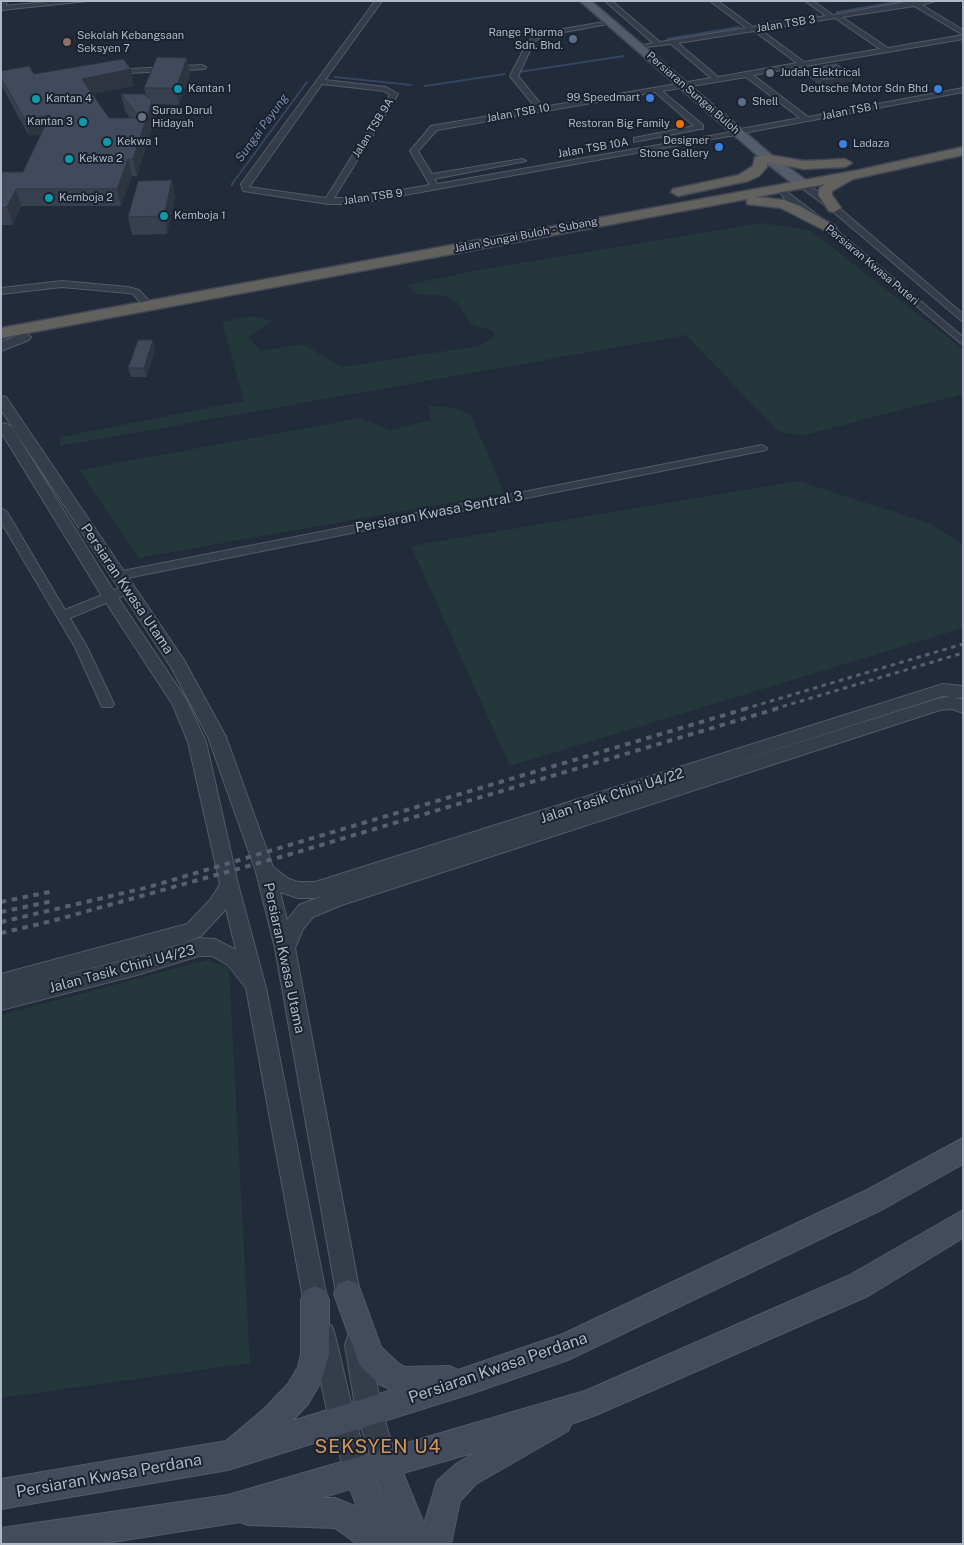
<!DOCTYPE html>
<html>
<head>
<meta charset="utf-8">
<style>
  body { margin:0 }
  #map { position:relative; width:964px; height:1545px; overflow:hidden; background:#222b3a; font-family:"Public Sans",sans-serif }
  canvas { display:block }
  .frame { position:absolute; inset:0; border:2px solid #b0b7c6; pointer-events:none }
</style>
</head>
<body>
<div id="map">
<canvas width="964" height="1545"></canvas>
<div class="frame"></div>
</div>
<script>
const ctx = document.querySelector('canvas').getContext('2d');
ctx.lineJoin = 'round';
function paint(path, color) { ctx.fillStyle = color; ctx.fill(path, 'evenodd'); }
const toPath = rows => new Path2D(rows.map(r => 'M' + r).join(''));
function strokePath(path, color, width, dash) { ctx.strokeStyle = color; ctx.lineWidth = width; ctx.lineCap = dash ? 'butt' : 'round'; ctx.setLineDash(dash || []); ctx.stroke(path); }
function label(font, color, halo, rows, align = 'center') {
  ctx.font = font + ' "Public Sans",sans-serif'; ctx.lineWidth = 4; ctx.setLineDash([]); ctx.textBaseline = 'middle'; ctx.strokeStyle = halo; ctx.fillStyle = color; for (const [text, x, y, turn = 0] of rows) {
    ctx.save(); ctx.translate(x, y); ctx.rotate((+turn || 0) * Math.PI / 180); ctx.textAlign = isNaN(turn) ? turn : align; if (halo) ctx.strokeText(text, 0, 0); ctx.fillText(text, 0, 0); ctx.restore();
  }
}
paint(toPath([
  [762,223,810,230,963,349,963,394,801,436,778,431,686,335,60,446,60,437,244,401,222,322,252,316,272,321,248,337,261,351,303,344,341,367,479,346,495,337,493,331,471,324,457,302,444,296,417,294,406,285,483,269],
  [429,406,451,407,471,415,504,493,139,558,79,470,361,418,390,430,430,420],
  [799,481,931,524,963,545,963,628,510,766,411,546],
  [207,960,229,967,250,1363,1,1398,1,1015]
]), '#24373b');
strokePath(toPath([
  [837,12,902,1],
  [794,19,817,15],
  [756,25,780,21],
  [667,39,739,27],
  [519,72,624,56],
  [335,77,411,85],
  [425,86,505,74],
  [232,184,307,82]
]), '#354561', 2);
strokePath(toPath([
  [232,185,233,183]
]), '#354561', 2.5);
const minor = toPath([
  [59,1,88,1,1,10,2,6,59,1],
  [375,1,382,1,325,80,386,87,398,94,334,198,355,198,430,185,410,151,431,126,536,108,510,76,528,41,539,33,610,21,613,23,543,36,534,42,518,76,543,107,711,78,671,44,638,48,638,46,653,43,605,1,612,1,660,42,746,28,710,1,718,1,753,27,826,16,805,1,813,1,833,15,910,1,935,1,922,5,963,30,963,39,753,75,808,117,963,88,963,92,738,134,735,134,735,130,800,118,746,77,662,91,703,125,703,129,700,129,634,142,634,138,694,126,655,92,437,130,418,151,432,174,522,159,526,161,434,179,437,184,732,132,732,136,729,136,355,204,328,204,243,191,241,184,375,1],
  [914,6,963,35,888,48,842,17,914,6],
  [835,18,880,49,804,62,761,30,835,18],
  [754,31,797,63,718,77,678,43,754,31],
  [322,84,384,91,390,95,326,198,249,187,322,84],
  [202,65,206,67,205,69,112,74,108,72,112,70,202,65],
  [799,182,805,182,837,206,963,314,963,322,831,210,799,186,799,182],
  [778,186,784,186,790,194,833,227,963,337,963,345,827,231,784,198,777,188,778,186],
  [62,281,128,287,139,290,149,301,141,303,133,294,128,293,62,287,1,294,1,288,62,281],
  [762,445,767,448,766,450,117,580,111,576,117,572,762,445],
  [1,508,7,512,65,610,122,587,130,587,132,590,130,593,70,618,87,647,114,704,112,707,102,707,75,647,1,522,1,508]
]);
const tertiary = toPath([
  [1,1,7,1,5,9,1,11,1,1],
  [25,333,31,337,29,340,1,351,1,342,25,333],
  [1,396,6,397,184,660,226,737,273,867,289,879,298,882,315,882,943,684,963,686,963,698,955,697,963,700,963,713,952,709,940,710,342,905,313,917,303,929,295,948,362,1304,358,1312,350,1316,342,1312,338,1304,275,948,256,872,208,737,171,667,1,410,1,396],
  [943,696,951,697,940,698,703,773,943,696],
  [280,892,298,898,315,898,325,895,299,905,287,920,280,892],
  [5,423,12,427,115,593,186,699,206,742,238,884,266,988,329,1309,325,1317,317,1321,309,1317,305,1309,246,988,228,965,212,956,199,956,137,975,1,1010,1,974,187,924,211,899,220,884,188,742,173,705,105,601,1,432,1,424,5,423],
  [226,909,236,950,215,939,199,938,137,957,19,987,172,947,201,936,226,909],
  [323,1323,332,1326,335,1335,355,1420,371,1472,367,1481,358,1485,349,1481,345,1472,329,1420,311,1335,314,1326,323,1323],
  [357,1333,366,1336,369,1345,382,1411,398,1464,394,1473,385,1477,376,1473,356,1411,345,1345,348,1336,357,1333]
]);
const secondary = toPath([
  [963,1138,963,1164,885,1208,568,1360,473,1393,228,1470,1,1509,1,1479,226,1441,264,1409,288,1384,298,1367,301,1354,301,1300,305,1290,315,1286,325,1290,329,1300,329,1354,321,1382,308,1404,292,1421,392,1390,379,1384,360,1366,334,1294,338,1284,348,1280,358,1284,381,1347,399,1364,405,1367,449,1366,458,1370,563,1334,867,1190,963,1138],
  [963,1210,963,1238,868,1296,596,1415,571,1424,568,1431,476,1484,460,1501,451,1544,357,1544,335,1528,248,1525,240,1522,100,1544,1,1544,1,1528,228,1495,585,1391,848,1276,963,1210],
  [476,1452,456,1464,437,1481,424,1524,403,1473,476,1452],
  [376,1481,377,1481,390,1515,376,1481],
  [350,1489,357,1507,335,1498,321,1498,350,1489]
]);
const primary = toPath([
  [580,1,591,1,773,156,807,181,808,184,807,187,797,187,765,162,580,1]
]);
const trunk = toPath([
  [963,147,963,155,853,179,832,191,832,195,841,208,834,212,829,211,818,195,819,189,825,184,756,197,784,200,800,206,835,226,837,229,835,232,830,233,781,208,747,204,747,199,1,338,1,328,859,170,963,147],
  [769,155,804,161,845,159,852,163,845,167,804,169,767,162,767,167,759,176,748,181,678,196,671,192,673,189,739,175,753,166,755,157,769,155]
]);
strokePath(minor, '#535a68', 2);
strokePath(tertiary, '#535a68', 2);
strokePath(secondary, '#535a68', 2);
strokePath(primary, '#3f4653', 3);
strokePath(trunk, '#404755', 3);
paint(minor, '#353d4a');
paint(tertiary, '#353d4a');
paint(secondary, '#434b5d');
paint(primary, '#535c6a');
paint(trunk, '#62615e');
strokePath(toPath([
  [744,709,963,644],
  [774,709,963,653]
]), '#576071', 3, [4.5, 4.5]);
strokePath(toPath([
  [1,902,54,891],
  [1,912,53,901],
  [1,922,149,887,748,708],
  [1,933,52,921,291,854,779,708]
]), '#576071', 4, [5.5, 5.5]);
paint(toPath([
  [187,58,190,74,179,105,152,104,155,118,137,176,132,176,121,206,21,206,13,225,1,225,1,172,23,172,41,134,29,136,3,88,1,83,1,71,134,86,92,94,109,118,130,118,125,111,121,94,146,96,144,88],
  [815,67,854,76,853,81,822,87,807,76,808,70,815,69],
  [172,180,175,198,167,234,132,235,128,217],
  [155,350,146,377,131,377,128,368]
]), '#38404f');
paint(toPath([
  [187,58,190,74,179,105,176,88],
  [131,69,134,86,86,95,82,79],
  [854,76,853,81,822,87,823,81],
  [152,101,155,118,137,176,133,159],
  [50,115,55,131,29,136,25,120],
  [128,159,132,176,121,206,117,189],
  [172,180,175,198,167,234,164,216],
  [16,189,21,206,13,225,7,207],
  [153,340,155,350,146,377,144,368]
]), '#2e3440');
const building = toPath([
  [157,57,187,58,176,88,144,88,157,57],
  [123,59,131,69,82,79,109,118,140,118,121,94,144,94,152,101,133,159,128,159,117,189,16,189,7,207,1,208,1,172,23,172,50,115,25,120,1,78,1,71,29,66,34,74,123,59],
  [836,63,854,76,823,81,808,70,818,68,815,67,836,63],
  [172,180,164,216,128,217,138,181,172,180],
  [138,340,153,340,144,368,128,368,138,340]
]);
paint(building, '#414a5c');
strokePath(building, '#2e3440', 1);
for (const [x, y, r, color] of [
  [573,39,5,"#5c6f8a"],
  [67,42,5,"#8d6e63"],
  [770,73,5,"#6b7280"],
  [178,89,5,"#0f9aa8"],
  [938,89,5,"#3f7fe0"],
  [650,98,5,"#3f7fe0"],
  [36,99,5,"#0f9aa8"],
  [742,102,5,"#5c6f8a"],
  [142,117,5,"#6b7280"],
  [83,122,5,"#0f9aa8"],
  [680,124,5,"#e8710a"],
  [107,142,5,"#0f9aa8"],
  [843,144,5,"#3f7fe0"],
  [719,147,5,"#3f7fe0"],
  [69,159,5,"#0f9aa8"],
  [49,198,5,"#0f9aa8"],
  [164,216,5,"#0f9aa8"]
]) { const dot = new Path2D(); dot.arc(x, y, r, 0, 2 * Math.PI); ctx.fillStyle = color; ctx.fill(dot); strokePath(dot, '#1b222f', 2); }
label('11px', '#b0b7c6', '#1b222f', [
  ["Jalan TSB 3",786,24,-9],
  ["Persiaran Sungai Buloh",693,93,41],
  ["Jalan TSB 1",850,111,-11],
  ["Jalan TSB 10",518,113,-10],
  ["Jalan TSB 9A",373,128,-58],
  ["Jalan TSB 10A",593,148,-10],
  ["Jalan TSB 9",373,197,-8],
  ["Jalan Sungai Buloh - Subang",526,235,-11],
  ["Persiaran Kwasa Puteri",872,265,40]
]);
label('11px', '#b0b7c6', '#1b222f', [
  ["Range Pharma",563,33,"right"],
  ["Sdn. Bhd.",563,46,"right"],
  ["Sekolah Kebangsaan",77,36],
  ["Seksyen 7",77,49],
  ["Judah Elektrical",780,73],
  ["Kantan 1",188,89],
  ["Deutsche Motor Sdn Bhd",928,89,"right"],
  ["99 Speedmart",640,98,"right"],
  ["Kantan 4",46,99],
  ["Shell",752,102],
  ["Surau Darul",152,111],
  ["Hidayah",152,124],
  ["Kantan 3",73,122,"right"],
  ["Restoran Big Family",670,124,"right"],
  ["Designer",709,141,"right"],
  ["Stone Gallery",709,154,"right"],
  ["Kekwa 1",117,142],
  ["Ladaza",853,144],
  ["Kekwa 2",79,159],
  ["Kemboja 2",59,198],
  ["Kemboja 1",174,216]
], 'left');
label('italic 12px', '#788cae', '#1b222f', [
  ["Sungai Payung",262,128,-54]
]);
label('14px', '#b0b7c6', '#1b222f', [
  ["Persiaran Kwasa Sentral 3",439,512,-11],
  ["Persiaran Kwasa Utama",127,589,56],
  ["Jalan Tasik Chini U4/22",612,796,-18],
  ["Persiaran Kwasa Utama",284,958,78],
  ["Jalan Tasik Chini U4/23",122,969,-15]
]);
label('16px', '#b0b7c6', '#1b222f', [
  ["Persiaran Kwasa Perdana",498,1368,-19],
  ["Persiaran Kwasa Perdana",109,1476,-10]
]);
ctx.letterSpacing = '1px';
label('19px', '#d3975e', '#1b222f', [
  ["SEKSYEN U4",378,1447]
]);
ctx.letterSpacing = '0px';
</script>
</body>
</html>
